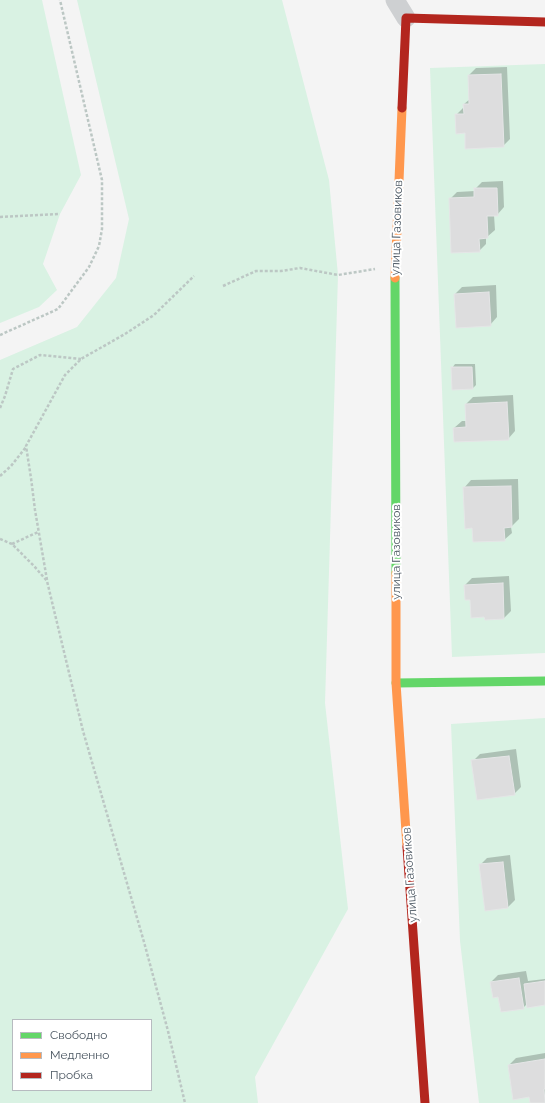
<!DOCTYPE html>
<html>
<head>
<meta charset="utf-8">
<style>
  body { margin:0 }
  #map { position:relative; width:545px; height:1103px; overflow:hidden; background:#f4f4f4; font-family:Raleway,sans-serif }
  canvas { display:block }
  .legend { position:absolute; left:12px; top:1019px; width:140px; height:72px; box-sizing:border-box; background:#fff; border:1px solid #b7bbc0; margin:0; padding:5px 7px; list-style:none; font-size:12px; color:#4a5661 }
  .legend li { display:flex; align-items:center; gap:8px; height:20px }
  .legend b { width:20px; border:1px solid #b7bbc0 }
</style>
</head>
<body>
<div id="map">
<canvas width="545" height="1103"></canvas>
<ul class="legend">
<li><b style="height:5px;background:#63d668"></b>Свободно</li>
<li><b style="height:5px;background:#ff974d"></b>Медленно</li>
<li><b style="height:5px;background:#b3261e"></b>Пробка</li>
</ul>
</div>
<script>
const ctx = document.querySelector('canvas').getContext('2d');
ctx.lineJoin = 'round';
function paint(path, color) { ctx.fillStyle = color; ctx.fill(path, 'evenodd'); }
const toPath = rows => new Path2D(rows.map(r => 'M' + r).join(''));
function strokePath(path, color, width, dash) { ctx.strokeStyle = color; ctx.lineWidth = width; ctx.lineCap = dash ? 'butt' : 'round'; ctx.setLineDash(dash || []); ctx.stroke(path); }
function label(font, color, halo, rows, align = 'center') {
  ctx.font = font + ' Raleway,sans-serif'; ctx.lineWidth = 4; ctx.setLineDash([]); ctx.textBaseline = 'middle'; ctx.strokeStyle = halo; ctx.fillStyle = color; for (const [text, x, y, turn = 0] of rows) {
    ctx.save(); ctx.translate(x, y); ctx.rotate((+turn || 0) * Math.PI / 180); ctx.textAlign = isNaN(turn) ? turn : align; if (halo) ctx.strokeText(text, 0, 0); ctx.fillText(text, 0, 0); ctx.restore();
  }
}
paint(toPath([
  [0,0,42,0,81,175,60,214,43,264,57,290,39,307,0,323],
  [77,0,282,0,329,180,338,275,325,703,348,909,255,1077,258,1103,0,1103,0,360,77,327,116,278,129,219],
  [13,1020,151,1020,151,1090,13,1090],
  [545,64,545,653,452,657,430,68],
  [545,718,545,1103,479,1103,460,941,451,724]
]), '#d9f2e3');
paint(toPath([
  [507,67,510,139,503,146,466,132,456,115,463,108,465,108,464,104,470,99,469,75,476,68],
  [503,181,504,207,497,215,494,215,495,230,487,237,486,237,486,244,479,251,450,199,457,192,475,191,475,189,482,182],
  [496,285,497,317,490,325,455,294,462,287],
  [455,364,475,364,476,385,473,388,452,368],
  [513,395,515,431,508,439,454,428,462,421,467,421,466,404,473,397],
  [518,479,519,519,511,527,512,533,504,540,473,527,464,488,471,480],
  [509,576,511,611,504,618,471,599,465,585,472,578],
  [516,749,521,787,514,794,473,761,480,754],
  [510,855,515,900,508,907,485,910,480,865,487,858],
  [526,971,528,981,545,979,545,1004,527,1004,523,1008,499,996,491,982,498,975],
  [545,1053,545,1103,531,1103,530,1096,509,1065,516,1058]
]), '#0003');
const building = toPath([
  [501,74,504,147,465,149,465,133,456,134,455,114,464,114,463,104,469,104,468,75,501,74],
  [474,188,497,188,498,216,487,216,488,238,479,239,480,252,451,253,449,198,474,197,474,188],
  [489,292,491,326,456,328,454,294,489,292],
  [451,367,472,367,473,389,452,390,451,367],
  [507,402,509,440,454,442,453,428,466,427,465,404,507,402],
  [511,486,512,527,504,528,505,541,473,542,472,528,465,529,463,487,511,486],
  [503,583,504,619,485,620,484,617,471,618,470,600,465,600,464,585,503,583],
  [509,756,515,795,477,800,471,760,509,756],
  [503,862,508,908,485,911,479,864,503,862],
  [519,978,524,1009,501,1012,498,997,493,998,490,982,519,978],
  [545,981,545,1005,527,1008,524,984,545,981],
  [545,1059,545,1089,544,1089,545,1103,530,1103,529,1097,513,1100,508,1065,545,1059]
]);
paint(building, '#ddddde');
strokePath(building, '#e5e6e7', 1);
strokePath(toPath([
  [0,217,60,214],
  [223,286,256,271,281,271,300,268,338,275,375,269],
  [0,335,58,309,89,267,99,246,102,229,102,180,60,0],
  [0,408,5,396,13,369,40,355,81,359],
  [0,476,11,466,26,447],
  [0,539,12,544,34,566,47,581,83,731,144,942,168,1031,185,1103],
  [12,544,38,532],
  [47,580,35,510,31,478,26,446,65,375,81,359,125,334,154,315,194,276]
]), '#bcc7c4', 2.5, [3, 2]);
strokePath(toPath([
  [395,0,406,18]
]), '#ced0d2', 19);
strokePath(toPath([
  [395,278,396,573],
  [396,683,545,681]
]), '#63d668', 9);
strokePath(toPath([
  [395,278,402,108],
  [396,573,396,683,407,847]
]), '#ff974d', 9);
strokePath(toPath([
  [402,108,406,18,545,22],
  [407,847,425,1103]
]), '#b3261e', 9);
label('12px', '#4a5661', '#fff', [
  ["улица Газовиков",397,228,-88],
  ["улица Газовиков",396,552,-90],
  ["улица Газовиков",410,875,-94]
]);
</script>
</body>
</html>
